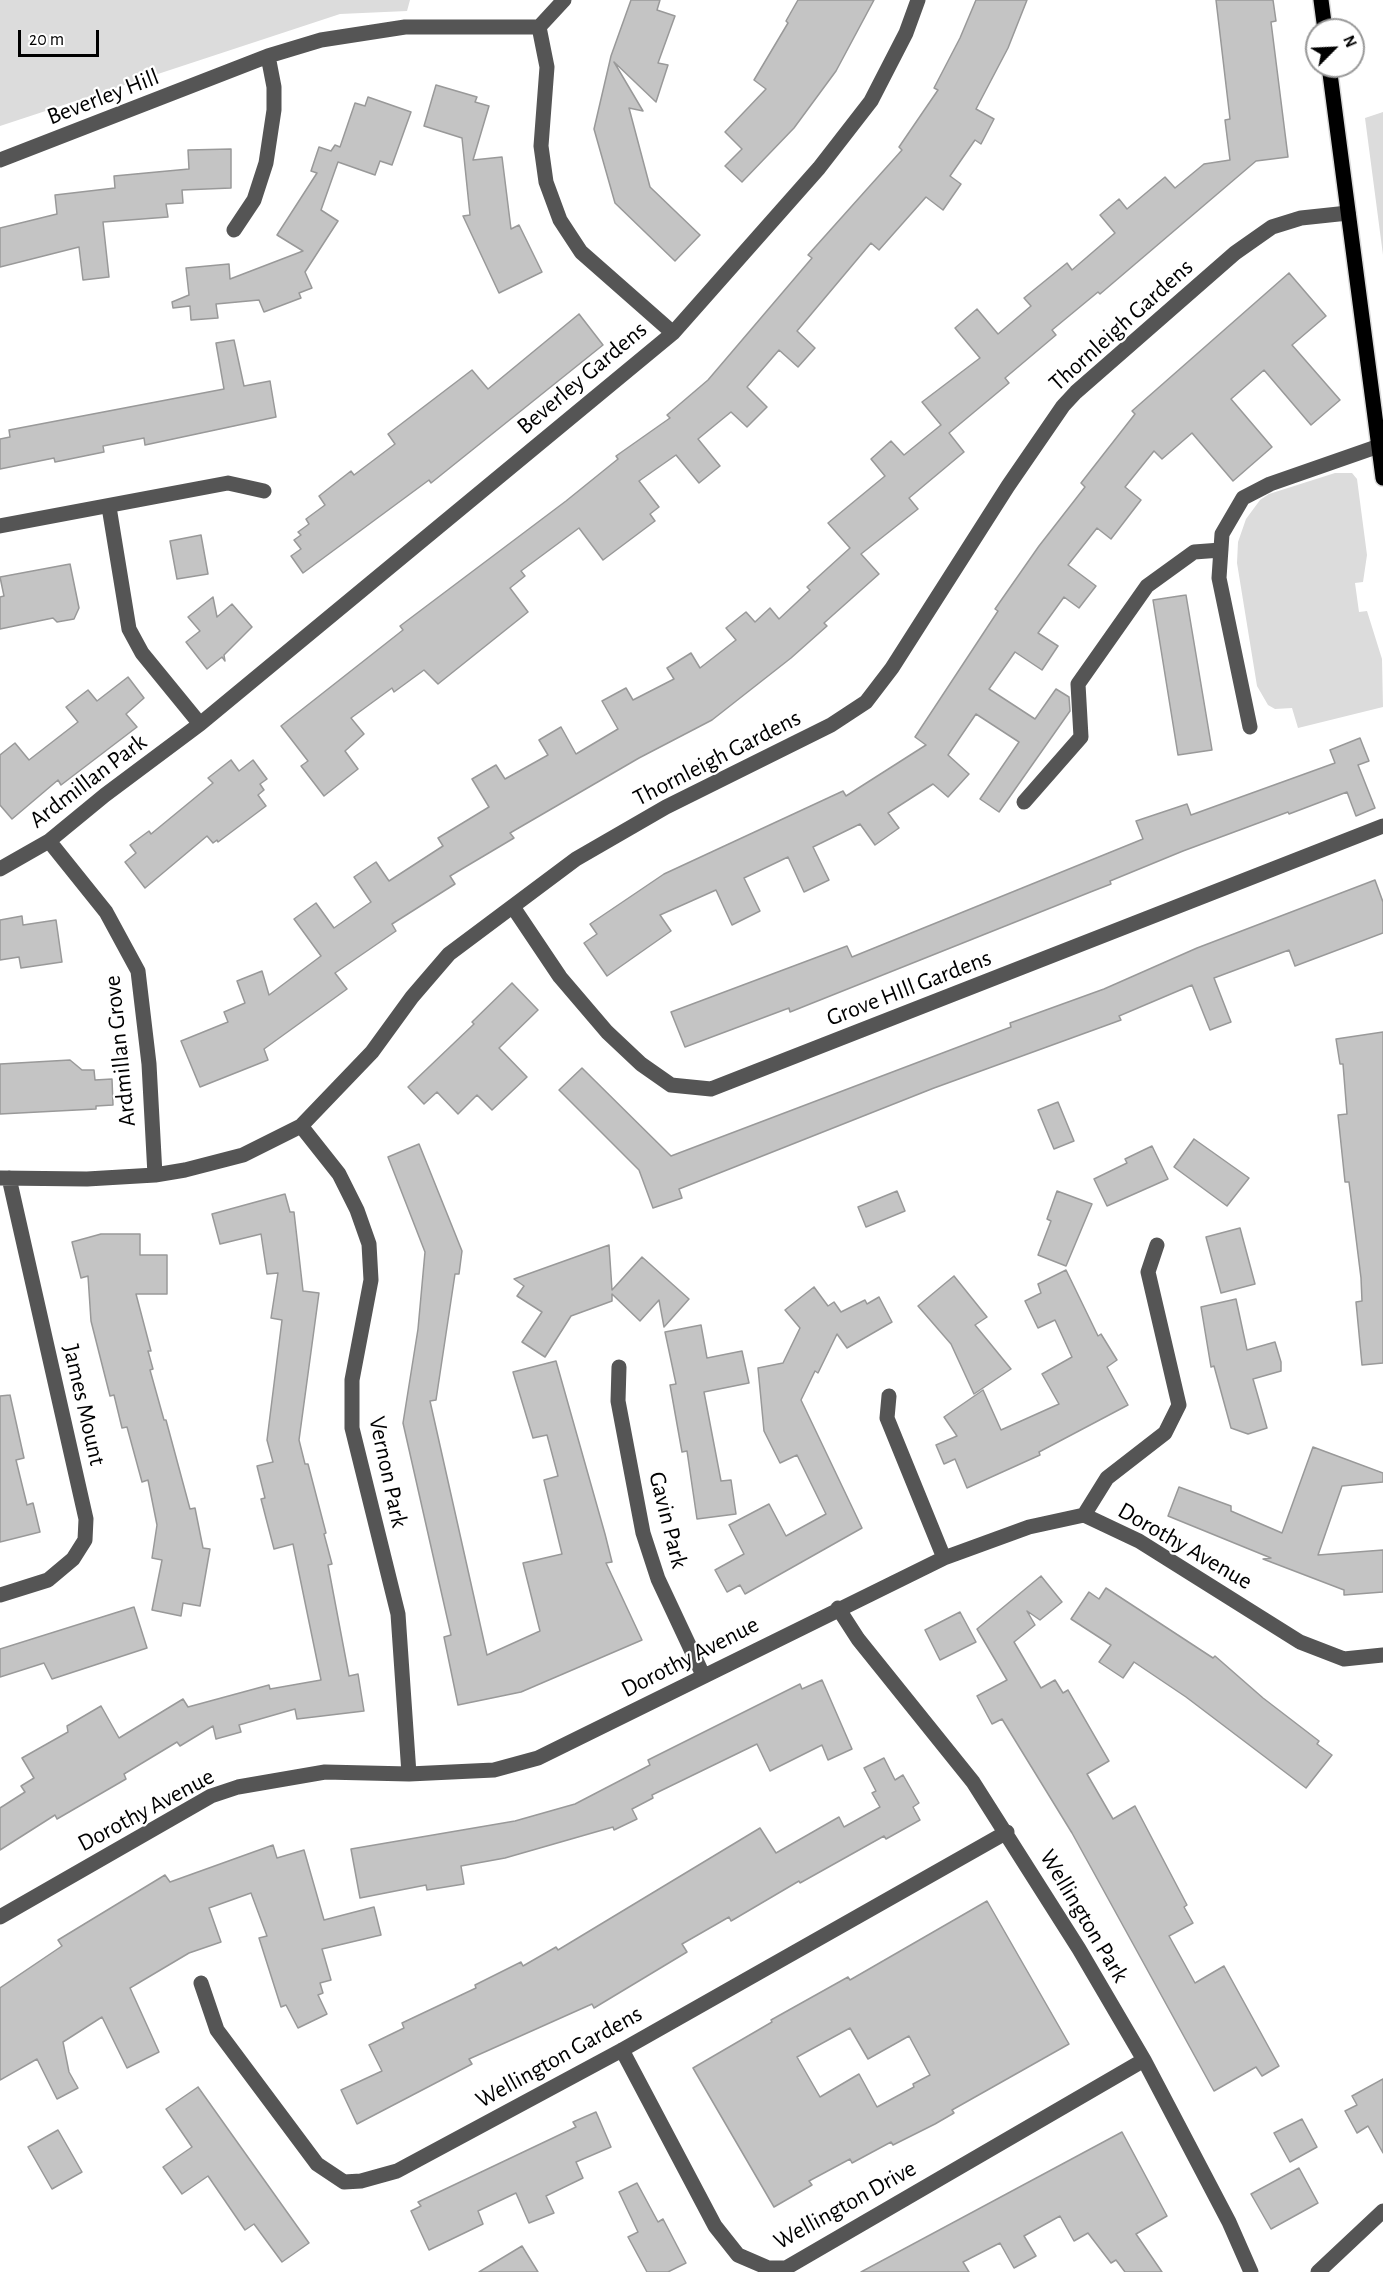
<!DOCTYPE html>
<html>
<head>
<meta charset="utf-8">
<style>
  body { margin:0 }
  #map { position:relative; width:1383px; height:2272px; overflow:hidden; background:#fff; font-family:"Alegreya Sans",sans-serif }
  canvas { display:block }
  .north { position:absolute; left:1305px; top:18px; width:60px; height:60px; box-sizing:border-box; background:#fff; border:2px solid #999; border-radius:50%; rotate:66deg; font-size:16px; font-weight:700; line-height:24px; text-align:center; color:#000 }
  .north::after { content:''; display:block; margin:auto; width:21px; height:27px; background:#000; clip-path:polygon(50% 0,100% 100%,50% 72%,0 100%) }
  .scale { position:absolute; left:18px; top:30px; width:81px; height:27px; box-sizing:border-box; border:3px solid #000; border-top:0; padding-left:8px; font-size:18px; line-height:21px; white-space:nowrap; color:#000; -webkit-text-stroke:4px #fff; paint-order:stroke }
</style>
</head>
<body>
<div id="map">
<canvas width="1383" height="2272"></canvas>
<div class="north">N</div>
<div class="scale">20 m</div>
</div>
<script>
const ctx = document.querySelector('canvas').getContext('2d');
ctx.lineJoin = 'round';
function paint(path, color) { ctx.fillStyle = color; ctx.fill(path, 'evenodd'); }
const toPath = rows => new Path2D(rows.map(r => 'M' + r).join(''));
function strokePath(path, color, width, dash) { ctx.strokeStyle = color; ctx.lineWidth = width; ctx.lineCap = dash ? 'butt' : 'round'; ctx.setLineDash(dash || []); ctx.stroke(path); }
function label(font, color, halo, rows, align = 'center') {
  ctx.font = font + ' "Alegreya Sans",sans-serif'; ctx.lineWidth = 4.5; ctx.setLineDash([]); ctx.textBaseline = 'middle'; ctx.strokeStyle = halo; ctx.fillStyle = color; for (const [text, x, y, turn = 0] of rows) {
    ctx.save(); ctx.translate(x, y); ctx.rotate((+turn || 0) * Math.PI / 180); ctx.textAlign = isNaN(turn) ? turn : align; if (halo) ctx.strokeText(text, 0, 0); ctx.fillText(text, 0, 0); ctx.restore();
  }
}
paint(toPath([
  [0,0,410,0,407,11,340,14,0,126],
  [1383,112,1383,255,1365,118],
  [1335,473,1352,473,1357,479,1367,555,1363,582,1355,583,1359,612,1367,611,1382,659,1383,707,1298,728,1292,708,1275,709,1268,705,1257,686,1237,563,1238,542,1246,519,1260,500,1269,494]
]), '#dcdcdc');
const building = toPath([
  [631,0,660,0,657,10,675,16,658,63,668,65,656,102,614,62,643,111,629,108,650,187,700,235,675,261,615,203,594,129,611,56,631,0],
  [798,0,874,0,836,71,794,128,742,182,725,166,742,149,725,132,766,89,754,80,788,23,786,21,798,0],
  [976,0,1027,0,1008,48,976,109,994,119,981,144,975,140,950,176,961,184,943,210,926,197,879,250,871,243,797,331,815,348,798,367,779,350,747,387,767,407,747,427,731,412,698,439,720,466,699,483,676,455,639,481,659,507,650,514,655,521,603,560,579,528,521,571,525,576,510,588,528,612,438,684,424,670,394,692,392,688,351,718,364,734,345,751,358,769,324,796,301,766,308,761,281,726,403,630,400,626,566,501,618,459,616,456,670,418,667,415,708,380,812,258,808,255,902,150,899,147,938,90,934,88,960,38,976,0],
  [1216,0,1273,0,1276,21,1271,22,1288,157,1256,161,1100,294,1098,292,1052,330,1056,335,1005,378,1009,383,949,433,964,452,909,498,918,509,861,554,879,574,824,623,827,626,791,658,712,720,639,758,510,833,514,838,450,876,455,884,392,924,396,931,335,973,347,989,264,1049,268,1060,200,1087,181,1041,228,1022,224,1012,245,1003,237,981,262,971,269,995,321,956,294,919,316,903,334,928,371,902,354,877,376,862,389,881,443,846,438,838,489,807,472,779,496,765,505,779,548,755,539,740,561,727,576,754,618,729,602,701,626,688,633,700,674,679,667,668,691,653,700,668,736,640,726,628,746,612,755,622,770,608,779,619,810,590,807,587,850,548,828,523,885,476,871,459,891,441,904,455,941,425,922,402,980,358,955,328,977,309,998,334,1031,306,1024,298,1067,263,1072,270,1115,233,1100,215,1119,199,1127,209,1165,177,1175,188,1204,164,1230,160,1225,120,1230,119,1216,0],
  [436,85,477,97,475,102,489,106,473,160,502,157,511,229,519,225,542,272,499,293,463,216,470,215,462,138,424,126,436,85],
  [368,97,411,112,392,165,380,161,375,175,338,162,321,210,338,221,305,272,312,288,299,293,301,298,264,312,259,300,216,304,218,318,191,320,190,306,173,308,172,302,189,295,186,268,229,264,230,279,303,251,277,235,317,173,311,171,319,147,331,151,335,145,340,147,355,103,365,106,368,97],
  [231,149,231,188,182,190,183,203,166,204,168,217,103,222,109,277,83,280,79,247,0,267,0,228,57,214,55,195,115,188,114,176,189,169,188,150,231,149],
  [1289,273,1326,316,1292,345,1340,400,1311,425,1264,370,1231,399,1272,447,1233,481,1192,433,1162,459,1154,451,1125,487,1141,500,1111,539,1097,528,1068,565,1096,586,1079,608,1064,597,1038,633,1058,646,1042,670,1015,652,989,689,1035,719,1056,689,1069,697,1070,711,999,812,980,799,1019,742,976,714,948,755,969,774,948,797,933,784,888,813,899,828,875,845,860,824,813,847,829,880,804,892,788,857,744,878,760,911,732,925,716,890,660,915,671,931,607,976,584,943,597,934,590,924,664,874,843,791,846,796,926,745,915,737,998,611,995,609,1039,546,1085,487,1081,483,1135,414,1132,411,1289,273],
  [579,314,603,345,431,483,429,480,303,573,291,556,301,549,294,540,301,535,298,532,309,524,306,519,325,505,319,496,351,471,354,475,395,444,388,434,472,370,488,389,579,314],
  [234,340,244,386,270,381,276,417,145,445,144,438,103,446,104,452,55,462,54,458,0,469,0,439,10,437,9,430,224,389,216,343,234,340],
  [201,535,208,574,177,579,170,541,201,535],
  [70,564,79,608,74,619,57,622,53,618,0,629,0,597,4,596,0,577,70,564],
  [1186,595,1212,750,1178,755,1153,600,1186,595],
  [213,597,217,617,232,604,252,627,224,655,225,661,222,657,207,669,186,642,200,631,188,617,213,597],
  [128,677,144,698,126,714,137,727,61,785,58,780,12,819,0,805,0,755,15,743,29,760,78,722,66,707,88,690,97,701,128,677],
  [1360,738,1369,761,1358,765,1375,808,1356,816,1347,792,1289,814,1288,812,1183,851,1110,881,1111,884,1093,891,790,1012,789,1008,685,1047,671,1012,847,946,852,957,1143,839,1136,821,1187,804,1191,815,1335,763,1330,750,1360,738],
  [231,760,239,771,253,760,267,779,260,784,264,790,258,795,266,806,218,842,217,840,213,843,207,836,145,888,125,862,136,853,130,845,149,831,151,834,213,783,208,778,231,760],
  [1375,880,1383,902,1383,933,1295,966,1289,950,1214,978,1231,1022,1210,1030,1192,985,1119,1016,1121,1020,934,1088,679,1189,682,1198,653,1208,639,1170,559,1090,582,1068,671,1156,1011,1027,1010,1023,1104,989,1197,948,1375,880],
  [22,916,23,925,56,920,62,962,21,968,19,957,0,960,0,920,22,916],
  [512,983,538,1010,499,1048,527,1077,492,1110,477,1095,458,1114,437,1092,424,1104,408,1087,474,1024,472,1022,512,983],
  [1383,1032,1383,1363,1362,1365,1356,1302,1362,1301,1361,1278,1349,1182,1345,1182,1338,1115,1347,1114,1343,1064,1340,1064,1336,1039,1383,1032],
  [70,1060,82,1070,94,1070,95,1080,112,1079,113,1105,96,1106,96,1109,0,1114,0,1064,70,1060],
  [1058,1102,1074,1141,1054,1149,1038,1110,1058,1102],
  [1194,1139,1249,1178,1227,1206,1174,1167,1194,1139],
  [419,1144,462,1251,459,1274,455,1274,436,1400,430,1401,487,1655,540,1631,523,1563,562,1554,544,1480,558,1476,547,1435,533,1438,513,1372,556,1361,605,1534,612,1562,606,1563,642,1640,521,1692,458,1705,444,1637,451,1635,403,1423,418,1329,425,1252,388,1157,419,1144],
  [1152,1146,1168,1179,1107,1206,1094,1179,1127,1163,1125,1159,1152,1146],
  [897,1191,905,1211,866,1227,858,1207,897,1191],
  [1057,1191,1092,1204,1066,1266,1038,1255,1051,1221,1047,1219,1057,1191],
  [285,1194,290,1212,294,1212,303,1291,319,1293,299,1440,305,1464,308,1464,326,1533,324,1534,332,1564,328,1565,349,1676,358,1674,364,1711,297,1719,295,1709,239,1725,241,1732,216,1739,213,1726,180,1746,177,1742,124,1774,126,1779,57,1819,55,1815,0,1850,0,1808,25,1792,21,1786,34,1778,22,1758,68,1732,67,1726,101,1706,119,1738,183,1699,188,1707,269,1685,270,1689,321,1680,293,1544,274,1549,261,1499,265,1498,257,1466,273,1462,267,1440,282,1320,271,1318,278,1273,267,1274,261,1234,220,1244,212,1214,285,1194],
  [1240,1228,1255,1284,1221,1293,1206,1237,1240,1228],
  [101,1234,140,1234,140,1255,167,1255,167,1294,136,1294,151,1351,148,1351,153,1369,150,1370,164,1420,166,1420,190,1509,195,1508,203,1548,210,1549,200,1606,183,1603,181,1616,152,1610,162,1560,152,1558,157,1525,148,1480,142,1482,127,1427,122,1428,114,1395,110,1396,91,1321,88,1276,81,1278,72,1242,101,1234],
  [609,1245,612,1290,642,1257,689,1299,664,1327,659,1300,640,1321,612,1294,612,1301,571,1316,545,1357,522,1342,542,1312,517,1296,524,1286,514,1279,609,1245],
  [1066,1270,1098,1336,1101,1334,1117,1360,1107,1367,1128,1405,1039,1452,1040,1455,967,1488,955,1459,944,1464,936,1445,957,1436,944,1417,983,1390,1001,1430,1059,1404,1042,1374,1072,1357,1055,1320,1038,1328,1025,1301,1041,1293,1038,1284,1066,1270],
  [954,1276,987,1317,975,1325,1011,1369,974,1394,951,1344,918,1306,954,1276],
  [814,1287,828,1306,834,1302,841,1312,865,1300,867,1304,879,1297,892,1322,847,1348,837,1334,818,1373,815,1371,801,1400,862,1528,745,1594,740,1585,727,1592,715,1570,744,1554,729,1525,769,1504,786,1536,826,1514,797,1455,780,1463,764,1431,758,1368,783,1363,800,1328,785,1310,814,1287],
  [1236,1299,1247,1350,1275,1342,1281,1362,1281,1371,1253,1379,1267,1428,1248,1434,1231,1428,1214,1366,1211,1367,1201,1307,1236,1299],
  [701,1325,707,1358,742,1351,749,1383,704,1392,721,1481,731,1480,736,1514,697,1519,687,1451,682,1452,670,1385,676,1384,665,1332,701,1325],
  [10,1395,24,1458,16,1460,27,1505,33,1503,40,1532,0,1542,0,1396,10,1395],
  [1313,1447,1383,1473,1383,1482,1342,1486,1318,1555,1383,1550,1383,1592,1344,1595,1344,1590,1263,1559,1271,1558,1168,1516,1179,1487,1231,1506,1231,1511,1282,1533,1313,1447],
  [1041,1576,1062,1602,1040,1620,1027,1611,1035,1625,1014,1642,1041,1688,1055,1680,1063,1693,1068,1690,1109,1761,1087,1774,1113,1819,1135,1806,1187,1905,1184,1907,1193,1923,1169,1936,1195,1983,1224,1966,1279,2066,1262,2076,1256,2067,1214,2091,1072,1833,1002,1719,992,1724,977,1696,1007,1680,977,1629,1041,1576],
  [1106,1588,1213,1658,1215,1656,1263,1698,1319,1741,1317,1744,1332,1755,1306,1788,1186,1697,1134,1662,1123,1678,1099,1662,1111,1645,1071,1619,1089,1592,1099,1599,1106,1588],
  [134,1607,147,1648,52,1679,44,1663,0,1677,0,1649,134,1607],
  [960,1612,976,1642,940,1660,925,1630,960,1612],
  [822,1680,852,1749,828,1760,822,1745,770,1771,757,1744,652,1795,653,1798,632,1809,637,1819,614,1830,613,1827,505,1858,461,1866,464,1884,427,1890,426,1885,360,1898,351,1849,515,1821,575,1804,650,1765,648,1760,800,1684,802,1689,822,1680],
  [884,1758,895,1780,903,1775,919,1803,913,1807,920,1820,886,1839,884,1836,800,1883,799,1881,731,1921,729,1917,682,1944,687,1952,594,2008,592,2004,469,2059,472,2064,357,2124,341,2090,382,2071,369,2045,404,2028,402,2023,476,1988,475,1985,521,1962,523,1966,556,1947,558,1950,760,1828,776,1853,839,1817,844,1827,880,1807,872,1793,876,1791,864,1768,884,1758],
  [273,1845,277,1858,304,1850,324,1920,374,1907,381,1935,322,1949,331,1980,320,1983,323,1993,318,1995,327,2014,298,2028,286,2005,281,2007,259,1938,267,1936,251,1893,209,1908,221,1942,189,1953,130,1988,159,2052,127,2068,102,2017,63,2042,69,2072,78,2088,57,2099,37,2059,0,2080,0,1988,62,1946,58,1940,165,1875,170,1882,273,1845],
  [987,1901,1069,2044,952,2110,954,2113,935,2124,893,2145,891,2142,852,2163,850,2159,809,2181,812,2185,774,2207,693,2068,772,2022,771,2020,848,1977,850,1980,987,1901],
  [850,2028,868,2059,909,2036,930,2075,913,2084,914,2087,877,2107,859,2074,820,2097,797,2057,850,2028],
  [1383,2079,1383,2153,1368,2126,1357,2133,1345,2111,1357,2105,1352,2096,1383,2079],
  [198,2087,309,2243,282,2262,254,2224,245,2230,208,2176,182,2194,163,2167,192,2147,166,2109,198,2087],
  [596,2112,611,2147,576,2162,583,2178,546,2196,554,2213,529,2223,516,2193,478,2211,483,2224,429,2250,411,2211,421,2206,418,2202,576,2127,573,2122,596,2112],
  [1302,2119,1317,2147,1290,2162,1274,2133,1302,2119],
  [58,2130,82,2172,52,2189,28,2147,58,2130],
  [1122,2132,1167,2216,1136,2234,1162,2272,1125,2272,1116,2260,1111,2263,1088,2233,1074,2241,1060,2216,1024,2236,1036,2256,1014,2268,1000,2243,963,2262,969,2272,861,2272,1122,2132],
  [1299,2168,1318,2203,1271,2229,1251,2194,1299,2168],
  [637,2183,658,2222,663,2219,686,2263,668,2272,647,2272,628,2237,638,2232,619,2192,637,2183],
  [522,2246,538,2272,479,2272,522,2246]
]);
paint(building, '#c4c4c4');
strokePath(building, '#999', 1.5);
const major = toPath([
  [1321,0,1325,30],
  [1329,66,1383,478]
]);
strokePath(major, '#dbdbdb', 18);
strokePath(toPath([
  [539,27,547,67,541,146,546,182,560,220,581,252,673,333],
  [539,27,564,0],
  [0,160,268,56,321,40,405,27,539,27],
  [234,230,254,200,266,163,274,110,274,87,268,56],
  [109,507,129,629,142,653,200,724],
  [0,526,228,483,264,491],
  [1250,727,1219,578,1222,534,1243,498,1270,484,1379,446],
  [1024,802,1081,737,1078,684,1147,586,1194,552,1221,550],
  [49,841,106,912,138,971,149,1064,155,1175],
  [0,869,49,841,105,795,200,724,673,333,819,168,871,101,906,33,918,0],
  [513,907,560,977,607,1032,641,1064,671,1085,711,1089,1383,826],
  [301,1126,339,1174,357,1210,369,1244,371,1280,352,1380,352,1428,398,1614,409,1774],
  [0,1178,87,1179,155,1175,185,1170,243,1155,301,1126,372,1052,412,997,449,954,576,859,666,807,831,725,866,702,892,668,1008,486,1063,406,1076,392,1235,253,1272,227,1301,218,1348,213],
  [619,1367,618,1401,643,1533,658,1579,703,1675],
  [889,1396,887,1418,944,1558],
  [1084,1515,1107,1478,1165,1433,1179,1405,1148,1272,1157,1245],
  [0,1595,48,1580,73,1559,85,1540,86,1519,9,1178],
  [838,1608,858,1639,973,1782,1079,1949,1144,2060,1229,2222,1251,2272],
  [0,1917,211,1796,238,1787,325,1772,409,1774,494,1770,538,1758,944,1558,1029,1527,1084,1515,1139,1541,1300,1642,1344,1659,1383,1655],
  [201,1983,217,2030,317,2164,344,2182,361,2181,397,2171,622,2050,1007,1832],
  [622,2050,715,2226,738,2255,768,2268,786,2268,1144,2060],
  [1318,2272,1383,2211]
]), '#555', 15);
strokePath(major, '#000', 15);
label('24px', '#000', '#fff', [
  ["Beverley Hill",103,97,-21],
  ["Thornleigh Gardens",1121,325,-42],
  ["Beverley Gardens",582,378,-40],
  ["Thornleigh Gardens",717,758,-27],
  ["Ardmillan Park",88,781,-37],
  ["Grove HIll Gardens",909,988,-21],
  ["Ardmillan Grove",120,1051,-96],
  ["James Mount",84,1405,77],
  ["Vernon Park",388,1472,78],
  ["Gavin Park",668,1520,76],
  ["Dorothy Avenue",1185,1546,30],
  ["Dorothy Avenue",690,1657,-27],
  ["Dorothy Avenue",146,1810,-28],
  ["Wellington Park",1084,1916,59],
  ["Wellington Gardens",559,2057,-29],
  ["Wellington Drive",845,2205,-29]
]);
</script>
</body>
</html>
